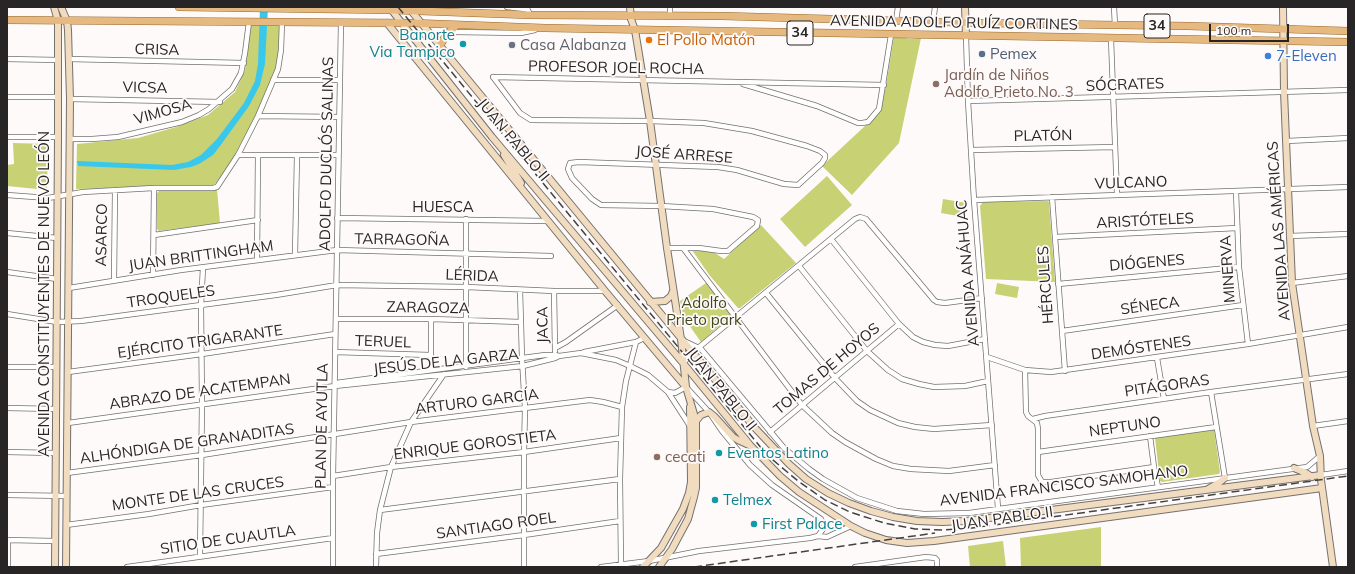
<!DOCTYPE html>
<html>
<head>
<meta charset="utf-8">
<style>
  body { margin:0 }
  #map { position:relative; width:1355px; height:574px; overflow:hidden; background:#fefaf9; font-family:Mulish,sans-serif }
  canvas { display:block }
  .frame { position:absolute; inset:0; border:8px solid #272525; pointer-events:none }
  .scale { position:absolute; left:1209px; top:24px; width:80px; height:18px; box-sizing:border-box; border:2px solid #272525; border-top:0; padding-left:5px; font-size:12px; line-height:14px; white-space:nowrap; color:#272525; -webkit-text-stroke:3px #fefaf9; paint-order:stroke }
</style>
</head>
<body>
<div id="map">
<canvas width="1355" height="574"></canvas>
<div class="frame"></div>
<div class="scale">100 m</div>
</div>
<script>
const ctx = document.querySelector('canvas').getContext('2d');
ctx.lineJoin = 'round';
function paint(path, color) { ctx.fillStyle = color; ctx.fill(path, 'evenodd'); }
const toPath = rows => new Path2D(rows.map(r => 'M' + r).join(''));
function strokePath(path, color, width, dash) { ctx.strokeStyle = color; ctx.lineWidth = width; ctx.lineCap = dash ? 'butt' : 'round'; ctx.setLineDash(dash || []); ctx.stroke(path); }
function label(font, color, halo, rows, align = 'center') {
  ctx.font = font + ' Mulish,sans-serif'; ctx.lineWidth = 3.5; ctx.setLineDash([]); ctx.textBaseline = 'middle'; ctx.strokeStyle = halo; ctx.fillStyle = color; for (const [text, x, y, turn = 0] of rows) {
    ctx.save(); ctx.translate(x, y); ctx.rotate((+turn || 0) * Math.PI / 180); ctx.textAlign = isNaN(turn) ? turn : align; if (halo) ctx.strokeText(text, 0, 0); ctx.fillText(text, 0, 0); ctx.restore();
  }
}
paint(toPath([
  [250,25,280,25,278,61,277,70,256,115,230,164,215,184,213,186,76,189,77,144,138,138,176,127,208,115,235,92,245,70],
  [894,36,910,39,921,38,899,143,852,195,822,166,880,112,886,86],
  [13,143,48,144,47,190,7,186,7,165,14,164],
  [827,176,852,205,805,247,780,219],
  [217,189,220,223,159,231,157,229,157,193,159,191],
  [943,199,967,203,964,217,941,213],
  [1047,201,1049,202,1055,282,986,279,980,206,983,202],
  [761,225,796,263,740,308,738,308,710,276,692,250,693,249,704,249,715,253,724,259],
  [706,283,732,315,701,342,684,318,680,301],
  [997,283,1019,287,1017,298,995,294],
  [1214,429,1220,472,1219,474,1162,482,1160,481,1155,438,1156,436],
  [1101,527,1101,567,1021,567,1020,538],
  [1003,541,1006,567,970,567,968,546]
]), '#c8d174');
paint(toPath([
  [260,7,268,7,265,64,260,85,249,106,220,146,213,155,199,164,191,167,174,170,78,166,77,161,172,165,188,162,201,155,217,139,244,103,255,81,258,64]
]), '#39c8ec');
const street = toPath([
  [507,7,525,9,528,10,530,15],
  [1114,7,1115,26],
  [670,16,670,7],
  [896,21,898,7],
  [933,22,935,7],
  [450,30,454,32,521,33,535,30],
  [966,36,968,101,974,200,998,508],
  [1111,39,1117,195],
  [7,59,58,60],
  [69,59,244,63],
  [493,77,520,113,531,120,650,121,704,123,752,131,807,146,820,151,825,155,825,158,822,163,798,185,784,184,737,170,718,167,579,162,570,163,568,169,572,178,592,199,601,205,661,206,713,209,753,217,758,220,757,226,728,251,721,251,699,248,667,248],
  [493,77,884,85],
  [273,80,340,80],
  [743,84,817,106,858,123,862,123,868,122,879,109,891,35],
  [7,97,58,97],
  [70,99,220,102],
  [968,101,1348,90],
  [258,116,339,117],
  [7,137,58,137],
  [70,139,92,139,118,137,182,122,199,115,209,109,232,89,241,73,245,53,249,22],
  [1287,141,1348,138],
  [971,150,1115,147],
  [238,155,338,155],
  [1236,192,1239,267,1248,344],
  [7,195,48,198,83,192,154,188,213,188,217,187,238,155,258,116,278,69,281,50,282,22],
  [1052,197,1065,371],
  [974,200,1348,187],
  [337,218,548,221],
  [7,233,57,238],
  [154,235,258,220],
  [1289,236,1348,234],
  [1055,237,1237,228],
  [831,239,899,324,913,337,923,342,935,345,948,346,985,339],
  [683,248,802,405,832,433,845,442,876,459,893,466,911,469,949,471,995,465],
  [295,255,297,155],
  [257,260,258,155],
  [799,266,867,351,888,370,902,379,919,384,934,387,965,386,988,381],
  [7,272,57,279],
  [153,275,154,188],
  [114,281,115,190],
  [1292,283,1348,276],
  [1058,284,1239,267],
  [202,286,203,268],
  [69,288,181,270,337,250,551,256],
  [520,290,522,358,525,409,524,452,524,567],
  [554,291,555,351],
  [766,293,835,378,857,401,870,410,898,423,915,427,934,429,992,425],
  [7,314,57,322,81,321,276,295,337,285,467,287,554,291,605,291],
  [336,319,431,319,521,322],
  [1062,331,1243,305],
  [684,341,701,349,784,448,809,469,823,479,857,498,897,511,924,514,969,513,1307,467,1320,456],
  [555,348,566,342,618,305],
  [335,352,430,355],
  [584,352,636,342,644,338],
  [987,357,1025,370,1051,372,1248,344,1348,327],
  [1157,358,1164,399],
  [683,363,698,348,855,219,860,217,866,219,934,300,937,302,945,303,982,298],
  [7,367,56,367],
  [466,367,466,219],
  [431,370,431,319],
  [1025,370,1026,412,1028,416,1037,423,1038,429,1038,475,1042,482,1051,482,1154,467],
  [68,372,202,354,335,334],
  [336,383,545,355,555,355,559,356],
  [1211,392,1225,478],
  [7,408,56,409],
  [1033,419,1045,416,1211,392,1348,374],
  [68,423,335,386,523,366,555,358,559,356,581,353,616,360,630,366,648,375,668,392,690,426],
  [1313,426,1348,421],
  [770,432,899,324],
  [1150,436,1154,467,1158,487],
  [7,452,55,453],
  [1038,452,1216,427],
  [67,473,202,455,411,422,590,400,603,402,622,407],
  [1321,475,1348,471],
  [333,476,391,467,524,452,621,438],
  [7,495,67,496],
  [380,510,620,479],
  [66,525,149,514,201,505,333,487],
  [818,536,827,537,851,526],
  [7,540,55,541],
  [8,540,8,567],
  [376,554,524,535,620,521],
  [200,556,202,404,201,305,202,289],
  [621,564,620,479,622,407,626,381,636,342],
  [127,567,333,538],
  [333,567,333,476,341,22],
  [376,567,377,533,380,510,391,467,411,422,444,374],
  [601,567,649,561,699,551,810,538,818,536,823,529,824,525,821,519,772,485,750,465,722,431,709,412,686,387,675,393,668,392],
  [855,567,926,557,935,558,937,560,937,567]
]);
const secondary = toPath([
  [54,7,58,21,58,137,55,567],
  [61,7,67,21,68,30,70,99,66,567],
  [408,7,755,428,789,464,806,479,828,493,849,503,871,511,893,517,917,521,942,522,966,521,1321,475],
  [630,7,631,19,635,30,650,121,667,248,681,339,686,387,696,421,696,488,694,497,688,519,672,549,659,567],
  [965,7,966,36],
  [1283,7,1284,92,1292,283,1313,426,1320,456,1321,480,1333,567],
  [390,8,492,137,683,363,750,445,780,476,799,492,851,526,865,533,886,540,907,543,934,541,1322,488],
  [387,23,605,291,685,386],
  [504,155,521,183],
  [650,302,665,301,671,296,673,291],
  [696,421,701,415,709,412,714,416,733,437,738,440,749,445],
  [1294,468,1306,473,1312,477],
  [1208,489,1220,482,1225,478],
  [643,567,661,548,683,509,689,493,691,482,690,407]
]);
const primary = toPath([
  [179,7,392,10,530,15,722,16,978,23,1188,26,1348,31],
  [7,20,412,23,545,28,1348,42],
  [440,46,446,35,457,25]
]);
strokePath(street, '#74716f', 6);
strokePath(secondary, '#74716f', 8);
strokePath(primary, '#976729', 8);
strokePath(street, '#fff', 4.5);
strokePath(secondary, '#f2dcbf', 6);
strokePath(primary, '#e5b980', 7);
strokePath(toPath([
  [398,7,767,455,798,481,825,500,850,512,884,523,915,529,944,530,972,528,1348,476],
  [694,567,935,533]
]), '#444241', 1.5, [8, 4]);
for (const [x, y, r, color] of [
  [649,40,4,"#e8710a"],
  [463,44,4,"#0f9aa8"],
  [512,45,4,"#6b7280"],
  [982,54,4,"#5c6f8a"],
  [1268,56,4,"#3f7fe0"],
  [936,84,4,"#8d6e63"],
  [719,453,4,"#0f9aa8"],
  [657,457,4,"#8d6e63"],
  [715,500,4,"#0f9aa8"],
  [754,524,4,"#0f9aa8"]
]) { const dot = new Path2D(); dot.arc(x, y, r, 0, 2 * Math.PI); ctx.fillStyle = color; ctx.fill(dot); strokePath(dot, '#fefaf9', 1.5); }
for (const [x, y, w] of [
  [1157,26,26],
  [800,33,26]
]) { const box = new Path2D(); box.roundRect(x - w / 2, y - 12, w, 24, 3); ctx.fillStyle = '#fefaf9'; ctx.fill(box); strokePath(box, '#272525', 1); }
label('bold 14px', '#272525', null, [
  ["34",1157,26],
  ["34",800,33]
]);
label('15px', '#272525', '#fefaf9', [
  ["AVENIDA ADOLFO RUÍZ CORTINES",954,23,1],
  ["CRISA",157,50,1],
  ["PROFESOR JOEL ROCHA",616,68,1],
  ["SÓCRATES",1125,85,-2],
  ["VICSA",145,88,1],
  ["VIMOSA",163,112,-16],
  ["PLATÓN",1043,136,-1],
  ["JUAN PABLO II",513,140,50],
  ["ADOLFO DUCLÓS SALINAS",327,154,-89],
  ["JOSÉ ARRESE",684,155,4],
  ["VULCANO",1131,183,-2],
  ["HUESCA",443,207],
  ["ARISTÓTELES",1145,221,-3],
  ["AVENIDA LAS AMÉRICAS",1279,231,-94],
  ["ASARCO",102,235,-89],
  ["TARRAGOÑA",402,240,1],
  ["JUAN BRITTINGHAM",201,256,-8],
  ["DIÓGENES",1147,263,-5],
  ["MINERVA",1228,269,-94],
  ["AVENIDA ANÁHUAC",968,273,-95],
  ["LÉRIDA",472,276,2],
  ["HÉRCULES",1046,285,-94],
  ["AVENIDA CONSTITUYENTES DE NUEVO LEÓN",44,294,-90],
  ["TROQUELES",171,297,-8],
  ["SÉNECA",1150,306,-8],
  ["ZARAGOZA",428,308,1],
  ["JACA",543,325,-91],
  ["EJÉRCITO TRIGARANTE",200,342,-8],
  ["TERUEL",383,342,2],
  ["DEMÓSTENES",1141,348,-8],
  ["JESÚS DE LA GARZA",446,362,-6],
  ["TOMAS DE HOYOS",827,369,-40],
  ["PITÁGORAS",1167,386,-8],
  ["JUAN PABLO II",721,389,51],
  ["ABRAZO DE ACATEMPAN",200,392,-8],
  ["ARTURO GARCÍA",477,402,-7],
  ["PLAN DE AYUTLA",322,426,-89],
  ["NEPTUNO",1125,427,-8],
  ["ALHÓNDIGA DE GRANADITAS",187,444,-8],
  ["ENRIQUE GOROSTIETA",475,445,-7],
  ["AVENIDA FRANCISCO SAMOHANO",1064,486,-7],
  ["MONTE DE LAS CRUCES",198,494,-8],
  ["JUAN PABLO II",1002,519,-8],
  ["SANTIAGO ROEL",496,526,-8],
  ["SITIO DE CUAUTLA",228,540,-8]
]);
label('15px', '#0d838f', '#fefaf9', [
  ["Banorte",455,35,"right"],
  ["Via Tampico",455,52,"right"],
  ["Eventos Latino",727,453],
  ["Telmex",723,500],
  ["First Palace",762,524]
], 'left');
label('15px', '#c56008', '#fefaf9', [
  ["El Pollo Matón",657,40]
], 'left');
label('15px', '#5b616d', '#fefaf9', [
  ["Casa Alabanza",520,45]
], 'left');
label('15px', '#4e5e75', '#fefaf9', [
  ["Pemex",990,54]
], 'left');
label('15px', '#366cbe', '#fefaf9', [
  ["7-Eleven",1276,56]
], 'left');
label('15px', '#785e54', '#fefaf9', [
  ["Jardín de Niños",944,75],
  ["Adolfo Prieto No. 3",944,92],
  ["cecati",665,457]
], 'left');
label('15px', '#42461c', '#fefaf9', [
  ["Adolfo",704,303],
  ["Prieto park",704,320]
]);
</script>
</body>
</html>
